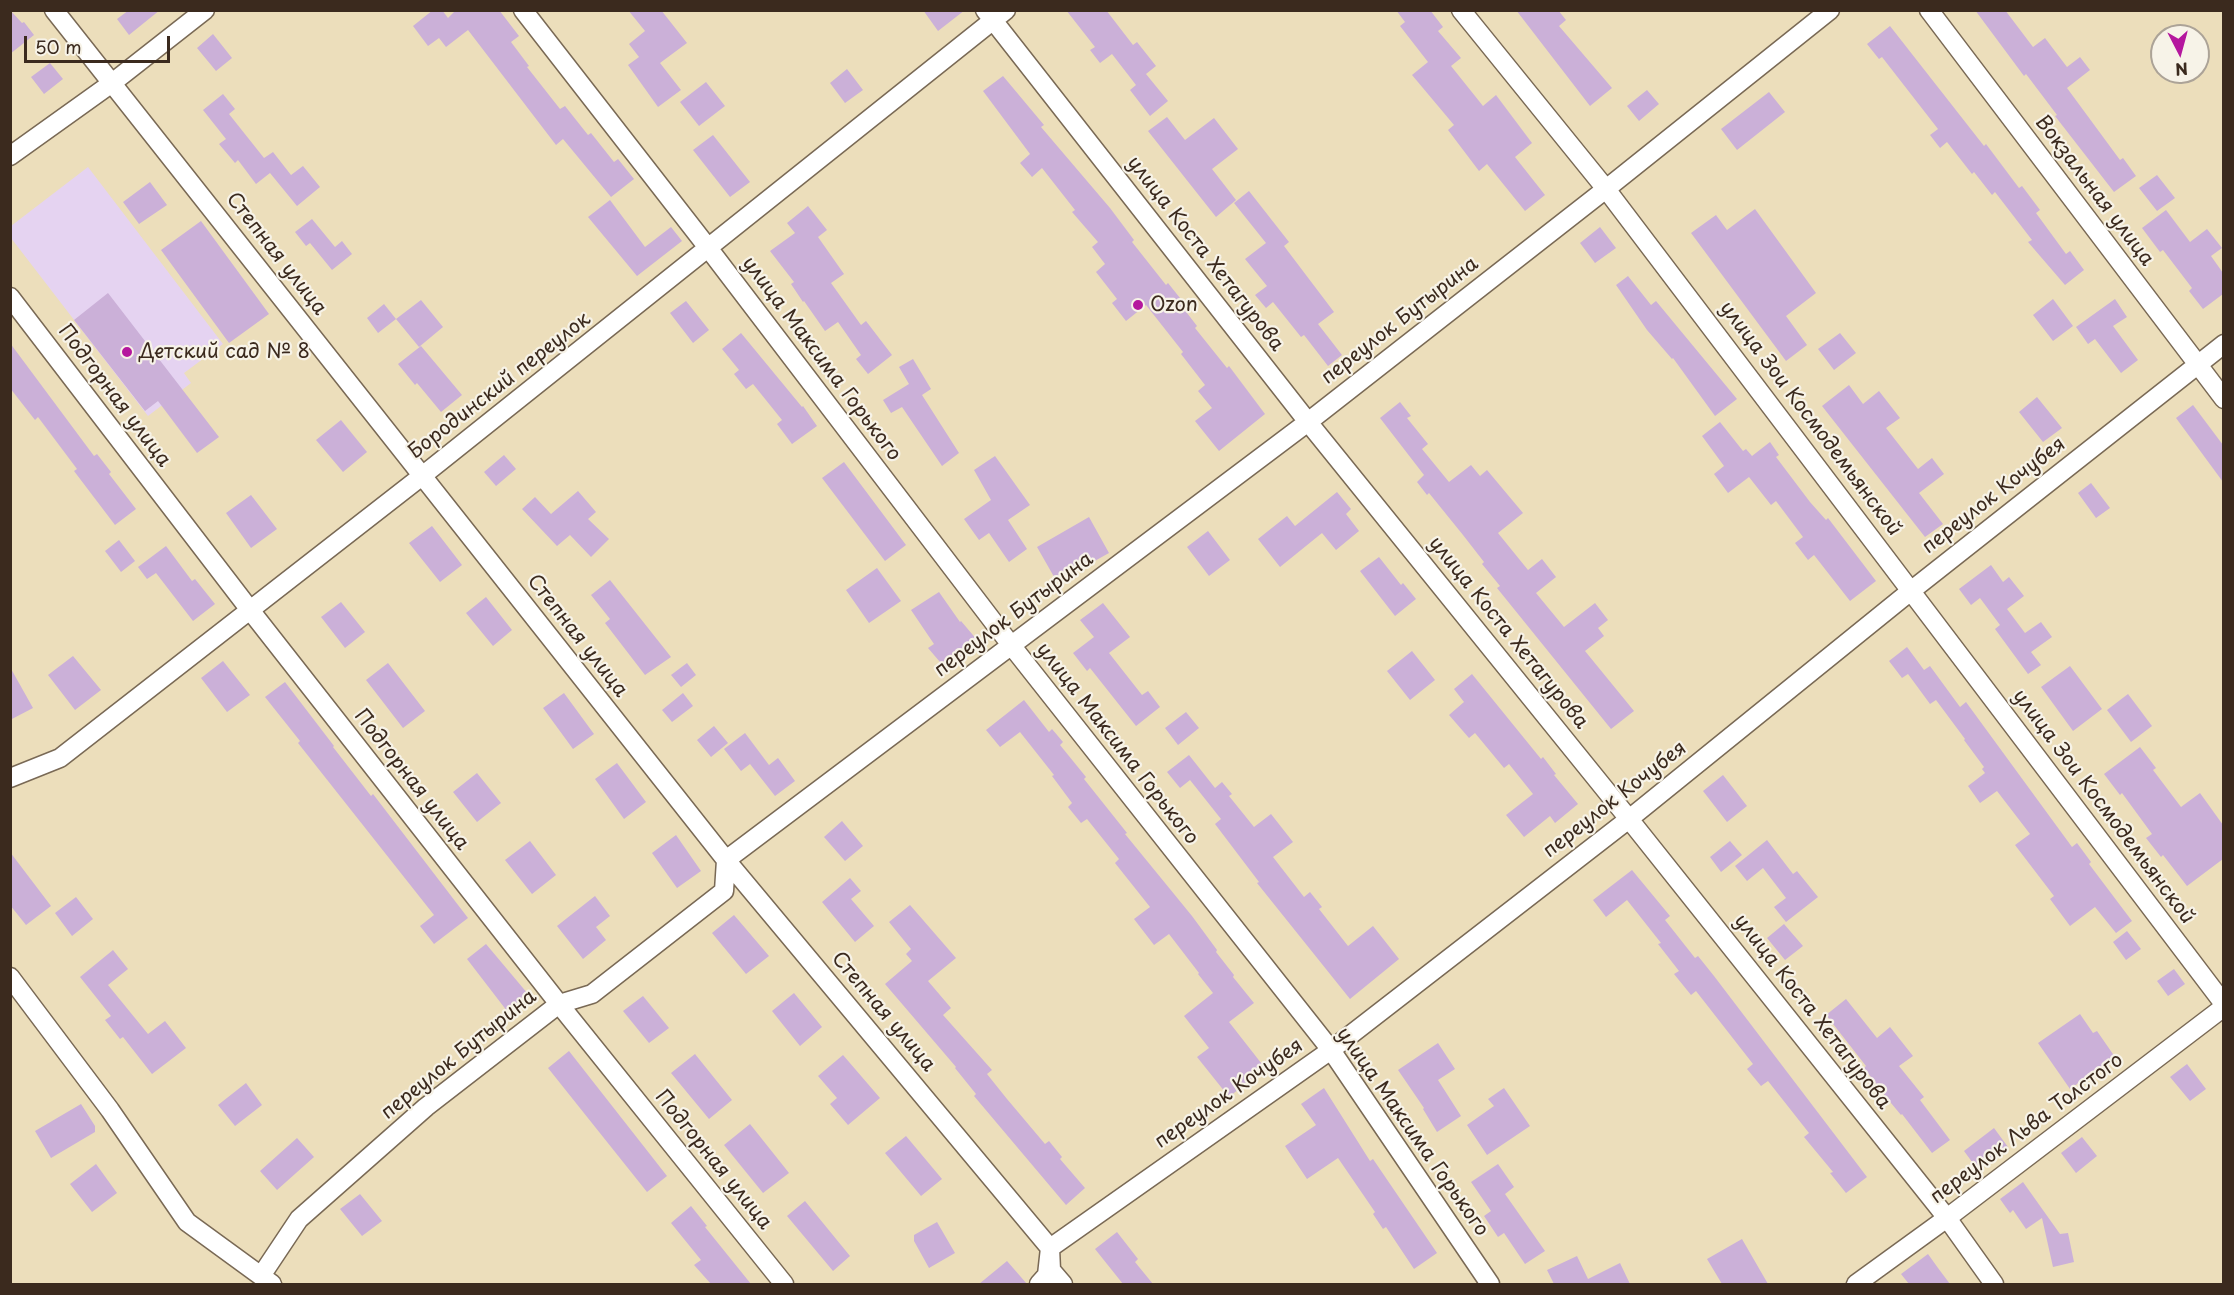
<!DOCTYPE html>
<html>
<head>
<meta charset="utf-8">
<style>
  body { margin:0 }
  #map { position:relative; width:2234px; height:1295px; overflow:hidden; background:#ecdebb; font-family:"Playpen Sans",sans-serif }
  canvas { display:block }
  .frame { position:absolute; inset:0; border:12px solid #3b2a1e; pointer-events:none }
  .north { position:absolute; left:2150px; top:24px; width:60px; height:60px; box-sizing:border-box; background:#f7f3e8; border:2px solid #aca397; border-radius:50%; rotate:174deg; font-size:16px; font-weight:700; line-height:24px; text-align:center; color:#3b2a1e }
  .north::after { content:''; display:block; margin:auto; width:21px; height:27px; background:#b5179e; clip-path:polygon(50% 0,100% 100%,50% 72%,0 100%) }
  .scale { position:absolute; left:24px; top:36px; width:146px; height:27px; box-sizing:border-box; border:3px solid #3b2a1e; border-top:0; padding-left:8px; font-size:18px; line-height:21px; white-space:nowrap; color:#3b2a1e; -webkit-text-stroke:4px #f7f3e8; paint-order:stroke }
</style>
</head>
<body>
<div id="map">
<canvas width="2234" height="1295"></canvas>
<div class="frame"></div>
<div class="north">N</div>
<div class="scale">50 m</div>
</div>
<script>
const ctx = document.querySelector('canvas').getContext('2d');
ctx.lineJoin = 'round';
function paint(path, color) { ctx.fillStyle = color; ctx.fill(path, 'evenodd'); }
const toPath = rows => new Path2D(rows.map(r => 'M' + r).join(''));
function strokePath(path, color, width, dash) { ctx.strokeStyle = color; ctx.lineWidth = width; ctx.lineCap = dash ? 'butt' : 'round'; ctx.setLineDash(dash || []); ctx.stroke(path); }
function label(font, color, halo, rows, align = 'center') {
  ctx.font = font + ' "Playpen Sans",sans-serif'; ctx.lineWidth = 4.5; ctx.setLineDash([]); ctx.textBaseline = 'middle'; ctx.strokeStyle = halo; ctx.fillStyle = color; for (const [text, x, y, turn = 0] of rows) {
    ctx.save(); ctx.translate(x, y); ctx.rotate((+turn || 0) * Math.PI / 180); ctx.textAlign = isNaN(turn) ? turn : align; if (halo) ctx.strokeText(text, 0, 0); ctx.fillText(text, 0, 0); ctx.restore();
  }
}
paint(toPath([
  [88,167,223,344,184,373,191,383,148,416,11,238,11,226]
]), '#e5d3f1');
paint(toPath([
  [10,10,22,23,24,22,34,35,10,54],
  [129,10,160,10,129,35,117,19],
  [433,10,442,10,448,18,456,10,499,10,519,36,511,42,529,66,527,67,560,109,565,106,588,135,591,133,614,162,618,159,634,179,611,197,563,139,556,145,468,30,446,47,439,38,428,46,413,26],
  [628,10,661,10,687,43,660,63,681,90,658,107,628,65,639,57,629,44,645,31],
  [923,10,965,10,938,31],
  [1066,10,1106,10,1133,45,1137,42,1156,66,1146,74,1168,101,1150,116,1130,90,1136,85,1112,54,1100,63,1090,50,1095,47],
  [1396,10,1430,10,1443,27,1438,31,1461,58,1451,66,1483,106,1496,95,1532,143,1515,157,1545,195,1525,211,1487,164,1479,171,1448,130,1454,125,1412,75,1428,62,1400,26,1405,22],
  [1516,10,1558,10,1566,20,1559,26,1612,88,1590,106],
  [1975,10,2005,10,2033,47,2045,38,2067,67,2080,57,2090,70,2067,88,2120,160,2123,158,2136,176,2114,192,2055,116,2057,115,2026,74,2024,76],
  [1890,26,1984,146,1986,144,2019,188,2022,186,2040,210,2036,213,2066,254,2070,251,2084,270,2065,285,2028,242,2032,240,1995,192,1992,195,1974,172,1972,174,1947,142,1940,148,1930,135,1938,129,1882,57,1879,59,1867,44],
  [213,34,232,58,216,71,197,48],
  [50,63,63,79,44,94,31,77],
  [847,69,863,90,845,103,830,83],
  [1003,76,1044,125,1041,127,1110,208,1134,240,1132,242,1166,285,1168,283,1180,298,1177,300,1197,326,1195,328,1227,368,1229,366,1265,414,1219,451,1195,421,1212,408,1198,391,1205,385,1181,354,1183,352,1146,305,1126,321,1112,303,1117,299,1096,272,1105,264,1092,247,1098,242,1072,212,1075,210,1042,168,1032,177,1020,163,1030,154,983,91],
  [706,82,725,106,699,126,680,102],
  [1647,90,1659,104,1639,121,1627,106],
  [1769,92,1785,112,1737,150,1721,129],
  [223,94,235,109,229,114,264,158,273,152,291,175,303,166,320,187,297,206,270,173,256,184,238,160,235,163,219,144,226,139,203,110],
  [1167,117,1185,140,1214,118,1238,149,1212,169,1236,200,1216,217,1148,131],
  [713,135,750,182,730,197,693,150],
  [2157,175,2175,198,2157,211,2139,188],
  [150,182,167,205,139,224,123,202],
  [1249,191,1289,242,1284,246,1334,312,1318,324,1342,355,1328,366,1304,335,1301,337,1273,302,1266,308,1255,295,1267,286,1245,259,1266,243,1234,203],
  [610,200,645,247,671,227,682,241,637,276,588,217],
  [808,206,827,230,818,237,844,274,831,283,861,325,866,321,892,355,868,374,856,359,861,355,838,322,825,331,804,301,803,302,791,284,794,282,770,251,795,233,787,223],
  [1755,209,1816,293,1786,316,1807,345,1786,361,1691,233,1716,215,1727,230],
  [2166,210,2190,242,2207,229,2222,248,2211,256,2223,273,2223,294,2203,309,2189,291,2192,288,2163,250,2160,252,2142,228],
  [312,219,335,247,342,241,352,254,332,270,310,243,306,246,295,232],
  [201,221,269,314,229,343,161,250],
  [1600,227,1616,248,1595,263,1580,243],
  [1628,276,1651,305,1656,301,1737,399,1715,416,1673,358,1672,359,1647,330,1616,285],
  [108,293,219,437,197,453,158,401,145,411,74,320],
  [2053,299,2073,326,2053,341,2033,315],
  [2115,299,2127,317,2113,326,2138,360,2121,373,2095,339,2088,344,2076,327],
  [421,300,443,327,419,347,396,319],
  [686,301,709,330,693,343,670,313],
  [384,304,396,319,378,333,367,318],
  [741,333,802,407,803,406,817,426,792,444,777,424,782,420,753,384,746,389,734,374,739,370,722,349],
  [1840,333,1856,353,1834,370,1818,349],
  [10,343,94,456,97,454,111,472,109,474,136,509,115,525,74,471,77,469,38,417,35,420,10,388],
  [421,346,462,395,441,412,417,383,415,385,398,364],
  [913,359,931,389,922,395,959,453,942,466,902,407,891,413,883,400,909,384,899,367],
  [1849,385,1863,404,1879,391,1900,418,1886,428,1918,469,1932,458,1944,474,1919,493,1943,524,1925,537,1822,406],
  [2037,397,2062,428,2043,442,2019,412],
  [1400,402,1411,416,1407,418,1428,444,1422,449,1449,482,1471,465,1480,476,1487,470,1523,513,1498,533,1528,570,1542,559,1556,577,1536,593,1564,627,1595,603,1608,620,1598,628,1604,636,1585,651,1634,711,1611,729,1497,588,1500,586,1482,564,1484,562,1463,535,1429,493,1427,495,1417,482,1424,475,1380,418],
  [2193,405,2223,445,2223,482,2176,418],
  [341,420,367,452,343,472,316,440],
  [1720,422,1743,451,1746,449,1752,456,1770,442,1779,455,1776,457,1810,502,1826,520,1828,518,1876,581,1850,601,1814,555,1808,560,1795,543,1803,537,1776,501,1771,505,1749,477,1728,493,1714,474,1724,466,1702,436],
  [504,455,516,469,496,486,484,472],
  [995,456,1030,505,1008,520,1027,549,1009,562,989,533,979,540,964,519,991,500,974,470],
  [844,462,906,545,885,561,822,478],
  [2091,483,2110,508,2096,518,2078,493],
  [578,491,596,512,588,519,609,539,591,557,570,535,557,546,522,509,535,497,551,514],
  [1337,492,1351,509,1346,514,1359,531,1336,550,1322,533,1280,567,1258,539,1287,516,1295,526],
  [251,495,277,529,251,548,226,513],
  [1089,517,1109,553,1057,582,1037,547],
  [432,526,462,565,440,582,409,543],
  [1208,531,1230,560,1209,576,1187,547],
  [119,540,135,561,121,572,105,551],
  [166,546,192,581,195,579,215,604,193,621,156,573,147,579,138,567],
  [1379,557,1401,585,1403,583,1416,599,1395,616,1360,571],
  [1991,565,2003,582,2009,577,2024,596,2007,609,2025,633,2041,622,2052,637,2031,652,2041,665,2028,674,1995,629,2000,625,1980,598,1971,605,1959,589],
  [877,568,901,601,869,623,846,590],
  [610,580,671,657,645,675,605,623,610,619,591,595],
  [939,592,960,622,961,621,978,641,946,669,928,648,934,644,911,610],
  [486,597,512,630,493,646,466,613],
  [341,602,365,632,345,648,321,617],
  [1103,603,1130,637,1109,653,1142,695,1148,691,1160,707,1136,726,1090,668,1087,671,1073,653,1094,637,1080,620],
  [1907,647,1924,670,1930,666,1960,707,1966,702,2072,847,2077,843,2091,862,2089,864,2132,921,2116,933,2095,907,2070,926,2050,899,2054,896,2015,845,2030,834,1997,791,1980,803,1968,786,1985,773,1982,769,1984,767,1964,740,1965,739,1936,700,1930,704,1908,674,1902,678,1889,661],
  [1412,651,1435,680,1410,700,1387,671],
  [73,656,101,690,75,710,48,675],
  [223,661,250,695,227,712,201,678],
  [388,663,425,711,403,728,366,680],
  [687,663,696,675,681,687,671,675],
  [2070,666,2102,709,2073,731,2041,687],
  [10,667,33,708,10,720],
  [1472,674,1541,759,1543,757,1556,774,1554,775,1578,804,1555,823,1550,816,1524,837,1506,815,1533,794,1509,764,1504,768,1475,733,1469,738,1449,715,1464,702,1454,689],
  [285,682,334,746,333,747,371,796,373,794,468,918,434,944,420,926,434,915,298,743,300,741,265,697],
  [564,693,594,734,573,749,543,708],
  [683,693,693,706,672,722,662,710],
  [2128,694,2152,726,2131,742,2107,710],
  [1024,700,1049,732,1052,729,1063,742,1060,745,1086,777,1084,779,1127,833,1125,834,1192,916,1217,950,1216,952,1234,975,1233,977,1254,1003,1229,1022,1265,1068,1229,1097,1197,1057,1209,1048,1184,1016,1213,993,1198,974,1199,973,1169,934,1154,945,1134,919,1150,907,1115,863,1119,859,1087,819,1081,823,1068,807,1072,803,1052,776,1054,775,1020,732,1000,747,986,730],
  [1186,712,1199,728,1178,745,1165,728],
  [714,726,728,743,711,757,697,740],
  [745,733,769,765,778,758,795,781,775,796,750,764,741,771,724,749],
  [2140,747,2156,768,2153,770,2181,807,2200,793,2223,825,2223,859,2187,886,2163,855,2161,857,2146,838,2152,834,2122,793,2120,795,2104,774],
  [1189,755,1215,788,1222,782,1232,794,1229,796,1254,827,1271,814,1293,842,1273,857,1304,897,1310,892,1322,907,1319,909,1348,946,1373,926,1399,959,1350,999,1257,883,1259,882,1215,824,1221,819,1190,780,1180,788,1167,772],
  [617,763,646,802,624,819,595,779],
  [477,773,501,803,477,822,453,792],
  [1723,775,1747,806,1727,822,1703,791],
  [842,821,863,846,845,861,824,837],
  [676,835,701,871,677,888,652,853],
  [1767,840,1793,874,1797,871,1818,897,1786,922,1774,907,1786,898,1763,868,1747,881,1735,866],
  [530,841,556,875,532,894,505,860],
  [1730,841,1742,855,1721,872,1710,857],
  [10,852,51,906,26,925,10,905],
  [1632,870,1670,916,1665,920,1695,958,1698,956,1714,976,1867,1177,1846,1193,1830,1173,1833,1172,1804,1137,1809,1133,1768,1081,1761,1086,1747,1069,1753,1064,1696,991,1691,995,1674,974,1679,971,1658,944,1661,943,1627,900,1606,917,1593,900],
  [850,878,861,891,851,899,874,926,855,942,822,902],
  [595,896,610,916,596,927,606,940,583,959,557,926],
  [76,897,93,919,72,936,55,913],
  [910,905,956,958,928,981,951,1008,943,1015,992,1070,987,1074,1007,1099,1045,1144,1049,1141,1062,1157,1060,1159,1085,1188,1066,1205,974,1096,976,1094,955,1068,956,1067,885,984,912,961,906,954,911,949,889,922],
  [734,915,769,956,746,974,712,933],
  [1784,924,1803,946,1785,960,1767,938],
  [2127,931,2141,949,2126,960,2113,942],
  [486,944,528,994,507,1011,467,959],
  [113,950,128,969,108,985,148,1034,165,1021,186,1048,152,1074,123,1037,120,1039,105,1020,111,1016,80,977],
  [2174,969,2185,984,2168,996,2157,981],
  [794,993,822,1027,800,1046,772,1011],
  [643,996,669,1028,649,1043,623,1011],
  [1846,999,1877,1038,1890,1027,1913,1056,1899,1066,1924,1097,1920,1100,1950,1140,1932,1153,1902,1114,1901,1115,1886,1097,1864,1068,1866,1066,1826,1015],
  [2080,1014,2093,1033,2097,1031,2115,1057,2070,1089,2038,1043],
  [1438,1043,1455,1069,1438,1080,1461,1116,1437,1132,1423,1109,1424,1108,1398,1070],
  [569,1051,667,1176,647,1192,548,1068],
  [695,1054,732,1100,709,1119,671,1073],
  [843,1055,880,1098,848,1125,830,1104,837,1098,818,1076],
  [2187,1064,2206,1089,2190,1101,2170,1077],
  [246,1083,262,1105,235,1126,218,1105],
  [1324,1088,1370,1161,1373,1159,1437,1253,1414,1269,1386,1227,1383,1229,1373,1214,1375,1212,1338,1158,1307,1179,1285,1146,1316,1125,1301,1104],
  [1504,1088,1530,1126,1487,1155,1467,1125,1494,1106,1488,1099],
  [81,1104,95,1126,95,1132,51,1158,35,1131],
  [750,1124,789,1173,763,1193,724,1145],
  [1994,1128,2008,1147,1978,1170,1964,1151],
  [906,1136,942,1179,921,1196,885,1153],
  [2082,1137,2097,1156,2076,1173,2061,1153],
  [297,1138,314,1157,277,1190,260,1171],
  [96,1164,117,1193,92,1212,70,1184],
  [1498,1164,1514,1187,1505,1194,1545,1251,1525,1264,1504,1233,1498,1237,1484,1216,1491,1211,1471,1182],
  [2023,1182,2060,1234,2068,1233,2074,1262,2053,1267,2042,1218,2026,1229,2013,1210,2010,1213,2000,1199],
  [360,1194,382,1221,362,1236,340,1209],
  [805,1201,850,1256,833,1271,787,1216],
  [691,1206,707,1226,705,1227,751,1284,711,1284,694,1265,701,1260,671,1223],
  [937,1222,955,1253,929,1268,914,1241,914,1235],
  [1117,1232,1138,1259,1135,1262,1153,1284,1123,1284,1095,1249],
  [1742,1239,1768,1284,1722,1284,1707,1259],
  [1928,1254,1938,1268,1950,1284,1909,1284,1901,1274],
  [1577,1256,1588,1279,1620,1263,1630,1284,1554,1284,1547,1270],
  [1007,1261,1027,1284,979,1284]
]), '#cbb0d8');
const street = toPath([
  [54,10,726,860,1050,1248,1051,1270,1063,1284],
  [523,10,709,249,1011,645,1331,1050,1490,1284],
  [985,10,1308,422,1629,819,1947,1218,1994,1284],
  [1461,10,1606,189,2224,1004],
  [1929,10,2224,399],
  [10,156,112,83,205,10],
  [10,297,250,610,559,1004,784,1284],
  [10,778,60,758,422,476,1006,10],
  [10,977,110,1110,187,1222,272,1284],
  [261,1276,299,1219,426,1107,559,1004,592,994,724,891,726,860,1308,422,1606,189,1830,10],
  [1039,1284,1047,1275,1050,1248,1331,1050,1629,819,1912,590,2224,344],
  [1856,1284,1947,1218,2224,1007]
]);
strokePath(street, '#796955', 21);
strokePath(street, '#fff', 18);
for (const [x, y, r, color] of [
  [1138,305,6,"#b5179e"],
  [127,352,6,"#b5179e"]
]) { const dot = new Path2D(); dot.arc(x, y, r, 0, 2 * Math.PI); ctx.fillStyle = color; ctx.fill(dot); strokePath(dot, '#f7f3e8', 2); }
label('20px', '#3b2a1e', '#f7f3e8', [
  ["Вокзальная улица",2094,191,53],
  ["Степная улица",276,254,52],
  ["улица Коста Хетагурова",1205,254,52],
  ["переулок Бутырина",1400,321,-38],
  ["улица Максима Горького",821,359,53],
  ["Бородинский переулок",500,386,-38],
  ["Подгорная улица",114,396,53],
  ["улица Зои Космодемьянской",1810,419,53],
  ["переулок Кочубея",1994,496,-38],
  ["переулок Бутырина",1014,615,-37],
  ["улица Коста Хетагурова",1508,633,51],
  ["Степная улица",577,636,52],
  ["улица Максима Горького",1117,744,52],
  ["Подгорная улица",411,780,52],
  ["переулок Кочубея",1615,800,-38],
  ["улица Зои Космодемьянской",2103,807,53],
  ["Степная улица",883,1012,50],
  ["улица Коста Хетагурова",1812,1012,52],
  ["переулок Бутырина",459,1055,-39],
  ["переулок Кочубея",1229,1094,-35],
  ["переулок Льва Толстого",2027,1129,-37],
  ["улица Максима Горького",1412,1132,55],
  ["Подгорная улица",713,1160,51]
]);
label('20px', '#3b2a1e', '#f7f3e8', [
  ["Ozon",1150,305],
  ["Детский сад № 8",139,352]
], 'left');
</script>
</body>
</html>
